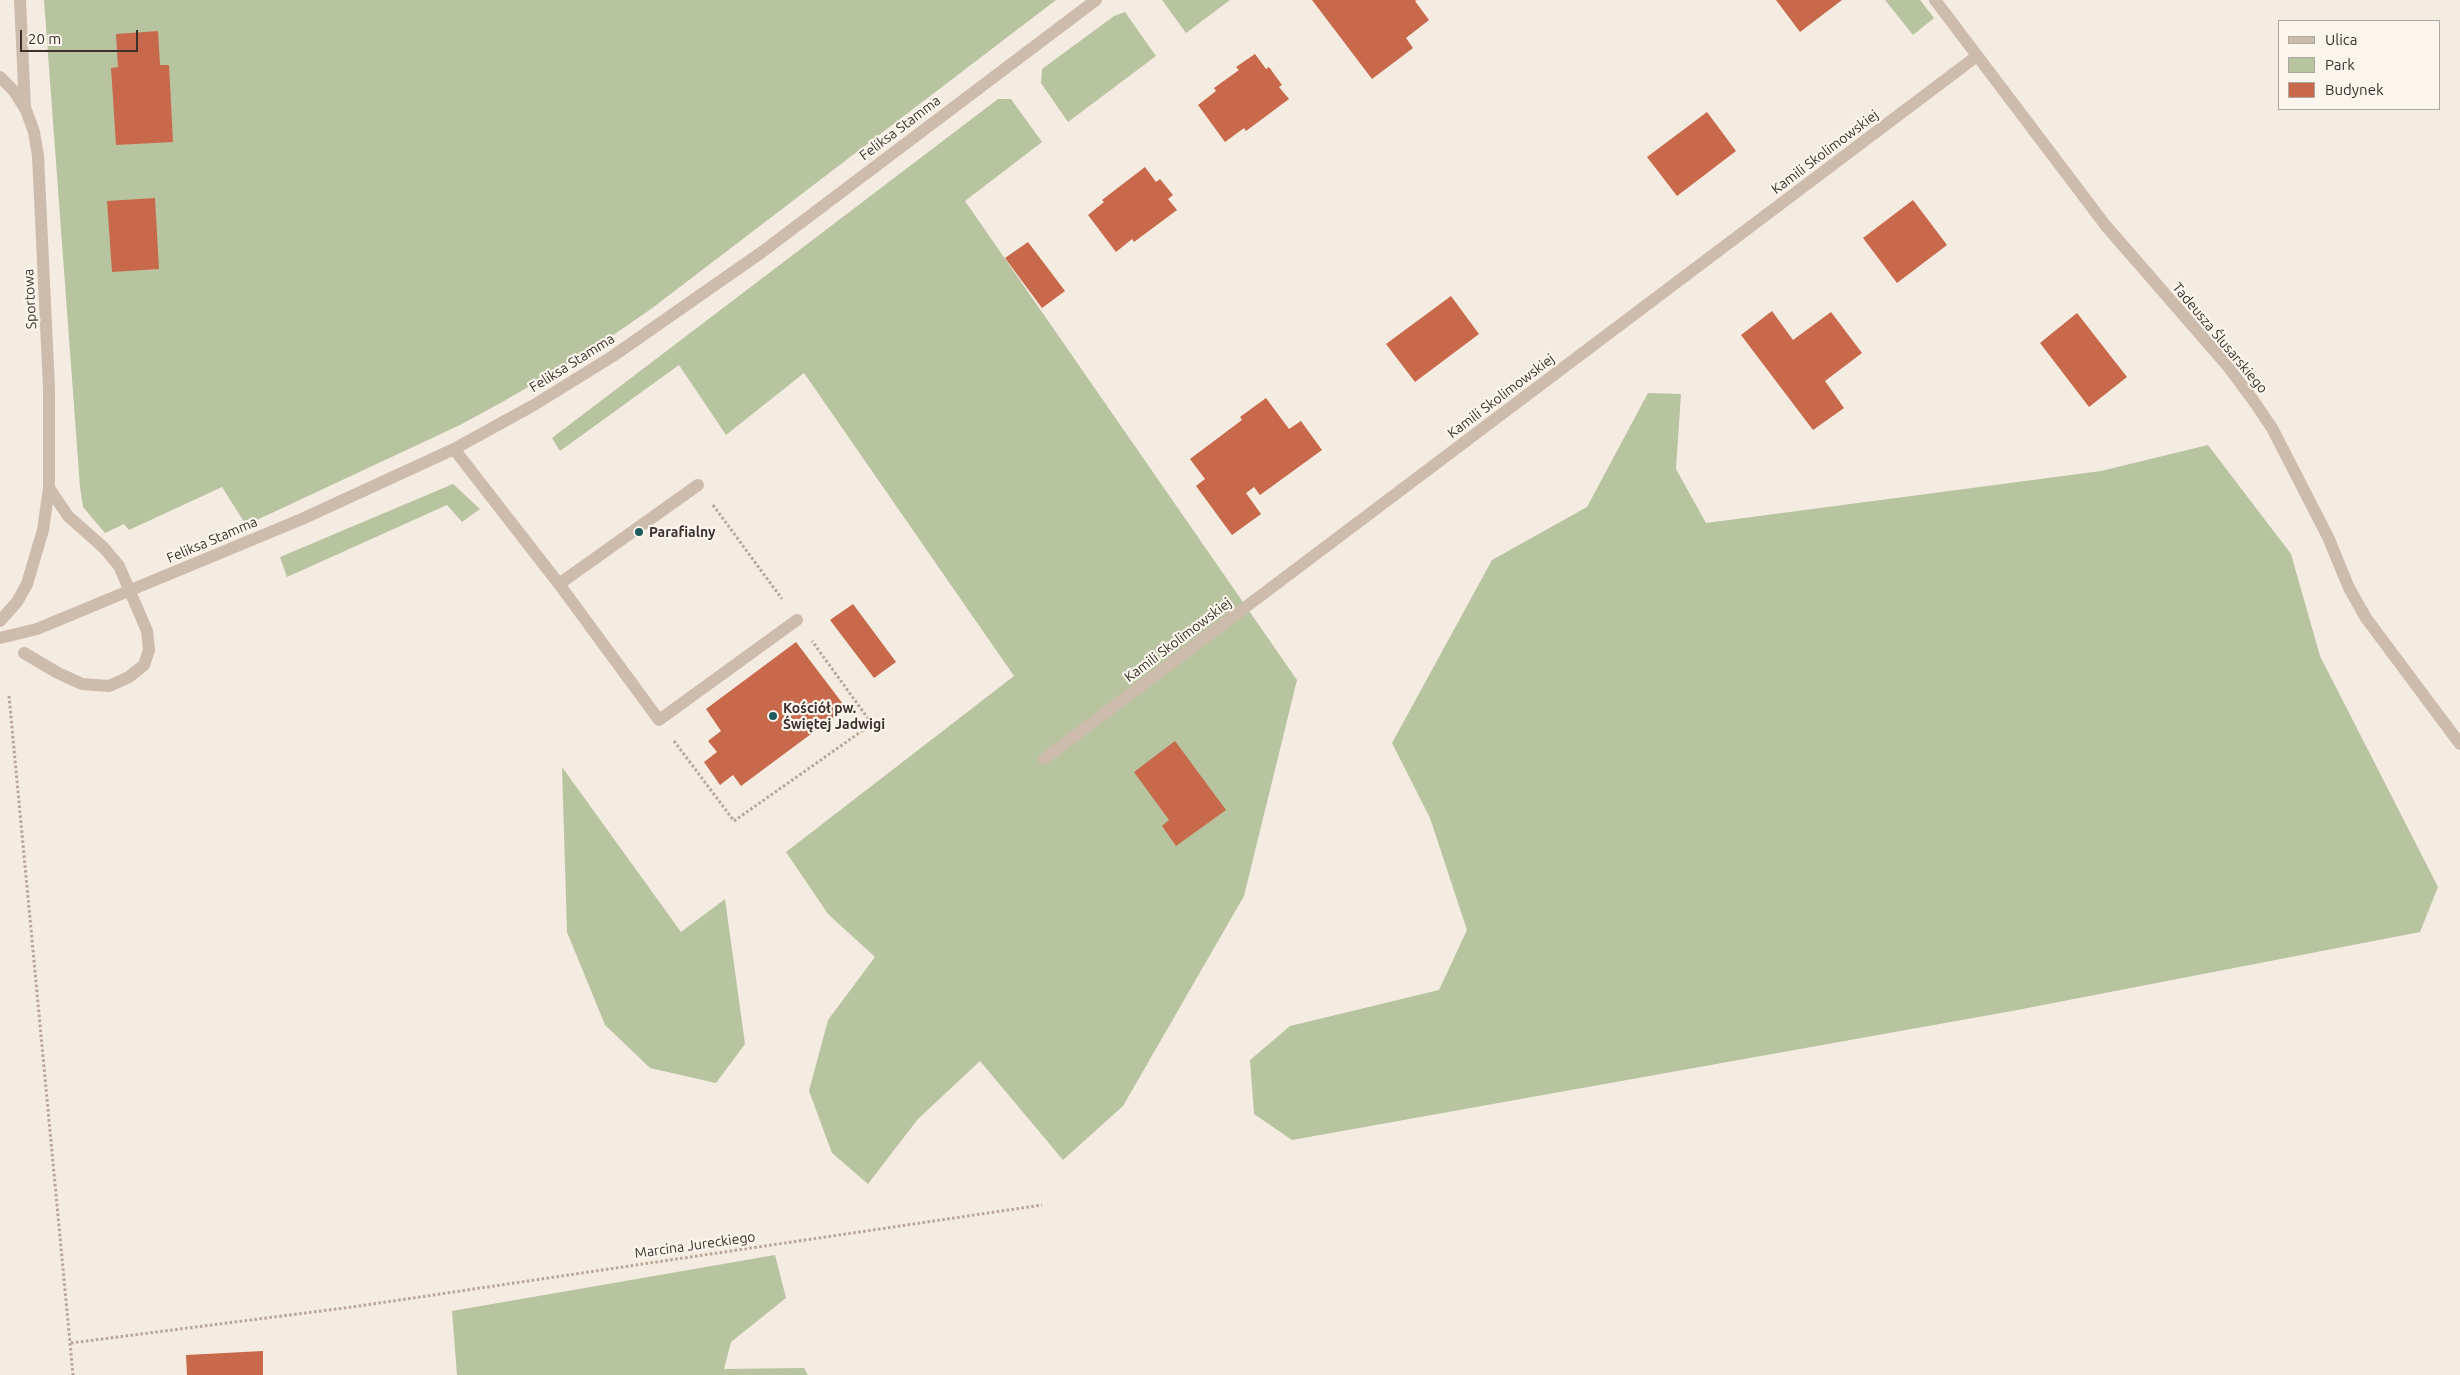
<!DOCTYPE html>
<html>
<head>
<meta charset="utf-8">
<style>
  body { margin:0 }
  #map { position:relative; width:2460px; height:1375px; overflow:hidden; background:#f4ebe1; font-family:Ubuntu,sans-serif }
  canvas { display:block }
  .legend { position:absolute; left:2278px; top:20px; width:162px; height:90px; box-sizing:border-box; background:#fbf5ee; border:1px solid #aea6a0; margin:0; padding:6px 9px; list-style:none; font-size:15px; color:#3b302b }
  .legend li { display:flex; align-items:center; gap:10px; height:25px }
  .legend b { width:25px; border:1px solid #aea6a0 }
  .scale { position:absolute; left:20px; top:30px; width:118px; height:22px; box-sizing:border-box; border:2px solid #3b302b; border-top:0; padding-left:6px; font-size:15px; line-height:18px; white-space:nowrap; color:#3b302b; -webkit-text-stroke:4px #fbf5ee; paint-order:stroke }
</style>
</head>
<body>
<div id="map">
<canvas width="2460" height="1375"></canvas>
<ul class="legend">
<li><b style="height:6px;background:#cdbbac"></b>Ulica</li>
<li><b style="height:14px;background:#b8c4a0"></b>Park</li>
<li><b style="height:14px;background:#c8694b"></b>Budynek</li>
</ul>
<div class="scale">20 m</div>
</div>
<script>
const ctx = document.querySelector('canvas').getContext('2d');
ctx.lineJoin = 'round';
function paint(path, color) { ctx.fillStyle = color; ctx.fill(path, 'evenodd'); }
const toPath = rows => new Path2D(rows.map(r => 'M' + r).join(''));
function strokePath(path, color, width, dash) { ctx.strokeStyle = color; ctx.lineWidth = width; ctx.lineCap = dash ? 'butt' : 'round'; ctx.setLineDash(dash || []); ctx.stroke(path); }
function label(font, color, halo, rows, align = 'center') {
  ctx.font = font + ' Ubuntu,sans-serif'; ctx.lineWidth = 4.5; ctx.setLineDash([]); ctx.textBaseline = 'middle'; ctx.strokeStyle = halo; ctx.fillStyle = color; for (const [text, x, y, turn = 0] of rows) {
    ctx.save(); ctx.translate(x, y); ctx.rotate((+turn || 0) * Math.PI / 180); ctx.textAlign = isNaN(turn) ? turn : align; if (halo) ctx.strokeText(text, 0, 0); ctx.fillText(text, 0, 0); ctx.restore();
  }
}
paint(toPath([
  [44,0,1056,0,651,309,590,351,504,401,460,425,246,525,222,487,129,530,124,524,105,533,83,507,80,487],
  [1162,0,1230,0,1186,33],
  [1885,0,1920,0,1934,18,1913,35],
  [1125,12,1156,56,1068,122,1041,83,1042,69,1114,16],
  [998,99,1011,99,1042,142,965,201,1297,680,1244,896,1123,1106,1063,1160,980,1061,918,1119,868,1184,832,1153,809,1091,828,1020,875,957,828,914,786,852,1014,676,804,373,726,435,679,365,560,451,552,438],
  [1648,393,1681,394,1676,469,1706,523,2101,471,2208,445,2291,554,2320,656,2438,887,2420,932,2012,1011,1292,1140,1254,1114,1250,1060,1290,1026,1439,990,1467,930,1430,818,1392,743,1492,560,1587,507],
  [453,484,480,509,462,522,447,505,287,577,280,557],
  [562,767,681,932,725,899,745,1044,716,1083,650,1068,605,1025,567,932],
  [775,1255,786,1298,731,1342,724,1369,804,1368,808,1375,457,1375,452,1311]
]), '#b8c4a0');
paint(toPath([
  [1312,0,1417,0,1415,1,1429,20,1406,38,1413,48,1372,79],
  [1776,0,1842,0,1800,32],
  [158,31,160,65,169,65,173,142,116,145,111,68,118,67,116,34],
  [1255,54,1266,69,1269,67,1282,85,1279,87,1289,99,1246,131,1244,128,1225,142,1198,105,1216,91,1214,88,1239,70,1236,67],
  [1707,112,1736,151,1677,196,1647,157],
  [1145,167,1156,182,1160,179,1173,195,1168,199,1177,210,1134,242,1132,239,1116,252,1088,215,1104,202,1102,200],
  [155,198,159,269,112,272,107,201],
  [1913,200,1947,245,1897,283,1863,238],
  [1028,242,1065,291,1042,308,1005,258],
  [1451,296,1479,334,1415,382,1386,344],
  [1772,311,1793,340,1831,312,1862,353,1825,381,1844,408,1813,430,1741,335],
  [2077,313,2127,377,2089,407,2040,343],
  [1266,398,1289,429,1301,421,1322,450,1260,495,1254,487,1246,493,1261,514,1232,535,1196,486,1205,479,1190,459,1242,420,1240,417],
  [853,604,896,662,874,678,830,620],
  [796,642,846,708,741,786,733,775,720,785,704,762,717,752,708,741,721,731,706,709],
  [1175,741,1226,810,1176,846,1162,826,1169,820,1134,772],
  [263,1351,263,1375,187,1375,186,1355]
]), '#c8694b');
strokePath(toPath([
  [713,505,782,599],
  [9,696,73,1375],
  [674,741,734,821,872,724,812,641],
  [71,1343,352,1307,1042,1205]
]), '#b9a596', 3, [2.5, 2.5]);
strokePath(toPath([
  [20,0,25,108],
  [1935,0,2106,226,2226,364,2253,400,2272,428,2328,537,2349,588,2366,618,2460,744],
  [0,77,14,91,26,110,34,132,38,156,49,388,49,488,43,530,27,584,17,602,0,621],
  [454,449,559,584,659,720,797,620],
  [559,584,698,485],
  [0,638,37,629,302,519,454,449,534,405,613,356,762,252,1096,0],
  [24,653,58,673,82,684,109,686,129,677,144,665,149,650,147,631,119,566,104,548,68,516,49,488],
  [1044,759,1977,56]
]), '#cdbbac', 12);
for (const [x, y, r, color] of [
  [639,532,5,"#1f5a5e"],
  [773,716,5,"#1f5a5e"]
]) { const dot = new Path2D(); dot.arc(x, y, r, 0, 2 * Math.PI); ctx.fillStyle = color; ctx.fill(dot); strokePath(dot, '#fbf5ee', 2); }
label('14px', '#3b302b', '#fbf5ee', [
  ["Feliksa Stamma",900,128,-37],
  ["Kamili Skolimowskiej",1825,152,-37],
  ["Sportowa",30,299,-93],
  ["Tadeusza Ślusarskiego",2220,338,50],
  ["Feliksa Stamma",572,363,-32],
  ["Kamili Skolimowskiej",1501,396,-37],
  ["Feliksa Stamma",212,540,-23],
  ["Kamili Skolimowskiej",1178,640,-37],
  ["Marcina Jureckiego",695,1245,-8]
]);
label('bold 14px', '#3b302b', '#fbf5ee', [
  ["Parafialny",649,532],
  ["Kościół pw.",783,708],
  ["Świętej Jadwigi",783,724]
], 'left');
</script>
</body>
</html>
